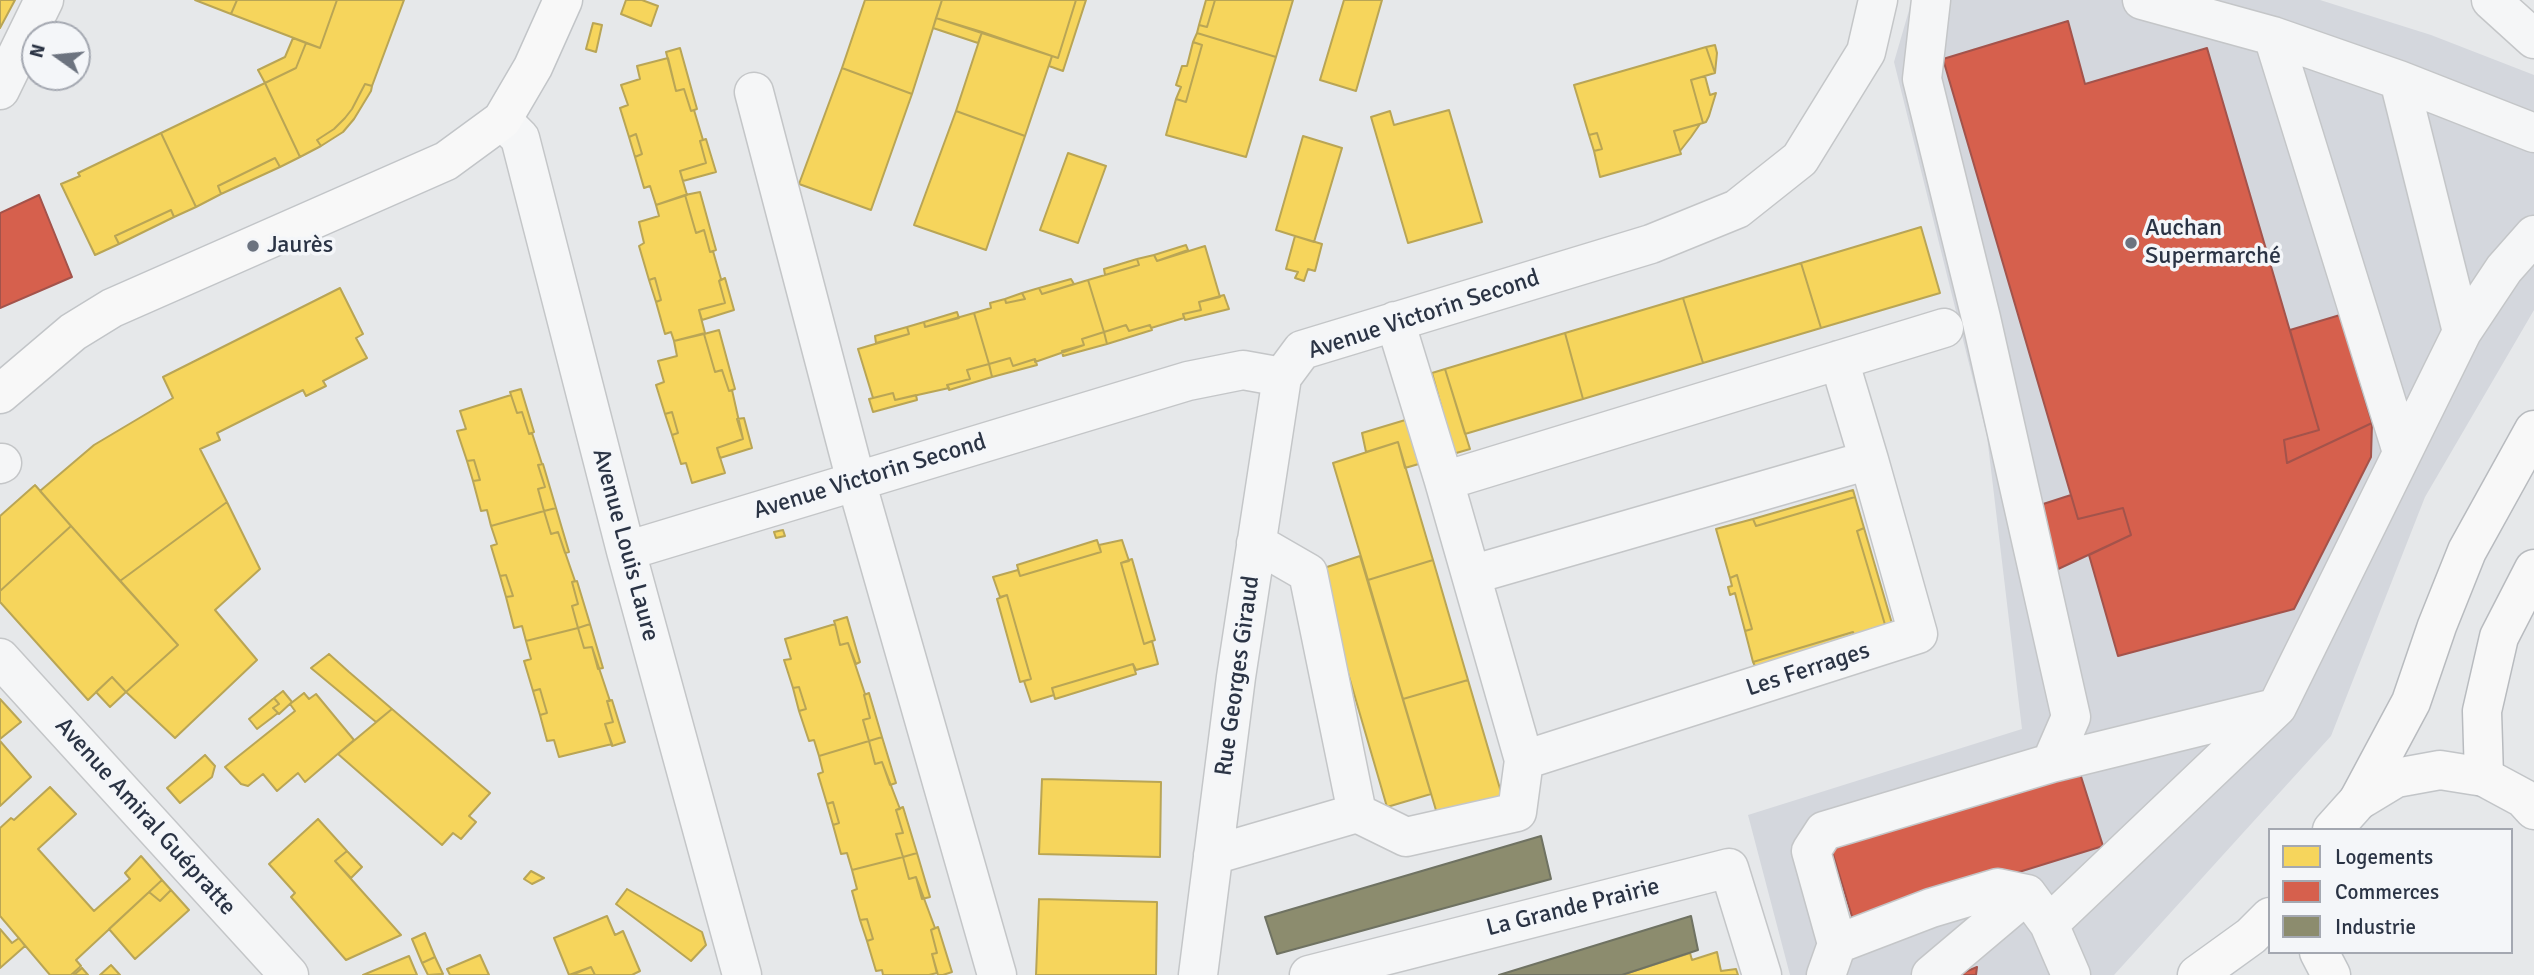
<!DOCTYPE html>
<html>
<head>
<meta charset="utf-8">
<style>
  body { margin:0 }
  #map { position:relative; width:2534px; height:975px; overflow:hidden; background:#e6e8ea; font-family:Signika,sans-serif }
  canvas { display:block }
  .legend { position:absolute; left:2268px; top:828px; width:245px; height:126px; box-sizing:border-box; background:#f4f6f9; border:2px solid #a4a8b1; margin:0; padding:9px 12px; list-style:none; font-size:21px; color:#2b3445 }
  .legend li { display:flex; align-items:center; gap:14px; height:35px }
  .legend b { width:35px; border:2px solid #a4a8b1 }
  .north { position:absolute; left:21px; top:21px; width:70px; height:70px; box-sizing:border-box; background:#f4f6f9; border:2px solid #a4a8b1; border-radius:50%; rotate:285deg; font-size:19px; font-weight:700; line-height:28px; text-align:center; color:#2b3445 }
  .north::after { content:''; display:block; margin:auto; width:24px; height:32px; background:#6c737f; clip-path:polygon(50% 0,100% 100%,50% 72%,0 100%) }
</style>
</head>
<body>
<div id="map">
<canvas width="2534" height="975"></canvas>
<ul class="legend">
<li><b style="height:19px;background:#f6d55c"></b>Logements</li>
<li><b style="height:19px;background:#d6604d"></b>Commerces</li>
<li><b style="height:19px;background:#8c8c6e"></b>Industrie</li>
</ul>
<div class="north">N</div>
</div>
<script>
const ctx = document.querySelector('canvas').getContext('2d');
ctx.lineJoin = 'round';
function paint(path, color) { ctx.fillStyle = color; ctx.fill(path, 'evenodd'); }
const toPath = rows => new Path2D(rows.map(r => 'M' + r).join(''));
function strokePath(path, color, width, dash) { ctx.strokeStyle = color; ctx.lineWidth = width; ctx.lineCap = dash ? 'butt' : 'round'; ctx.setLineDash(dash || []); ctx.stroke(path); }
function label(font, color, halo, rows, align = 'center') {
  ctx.font = font + ' Signika,sans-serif'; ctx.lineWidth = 7; ctx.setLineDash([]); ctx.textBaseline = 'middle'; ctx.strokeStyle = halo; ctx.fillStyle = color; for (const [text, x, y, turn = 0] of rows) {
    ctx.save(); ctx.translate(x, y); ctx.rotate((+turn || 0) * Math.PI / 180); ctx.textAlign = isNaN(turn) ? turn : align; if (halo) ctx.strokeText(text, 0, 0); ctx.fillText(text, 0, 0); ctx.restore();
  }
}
paint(toPath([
  [1912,0,2320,0,2431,35,2534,75,2534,310,2425,497,2331,736,2114,975,1790,975,1748,815,2022,729,1987,436,1894,62]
]), '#d4d7dd');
const homes = toPath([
  [0,0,15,0,0,28,0,0],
  [195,0,237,0,231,14,195,0],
  [237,0,337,0,320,48,231,14,237,0],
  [337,0,404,0,372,86,365,84,352,109,345,118,334,129,317,140,321,146,300,157,265,83,296,68,306,43,320,48,337,0],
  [626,0,642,0,658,6,651,26,621,14,626,0],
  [865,0,942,0,912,94,842,68,865,0],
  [942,0,1076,0,1058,58,936,18,942,0],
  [1076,0,1086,0,1063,71,1049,66,1052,56,1058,58,1076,0],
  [1206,0,1215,0,1207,27,1199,25,1206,0],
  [1215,0,1293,0,1276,57,1197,33,1199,25,1207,27,1215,0],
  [1344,0,1382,0,1356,91,1320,80,1344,0],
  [936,18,982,32,978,43,933,28,936,18],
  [593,23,602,25,596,52,586,49,593,23],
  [982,32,1052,56,1025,136,956,111,982,32],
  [1197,33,1276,57,1246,157,1166,135,1176,99,1186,102,1202,45,1193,42,1197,33],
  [293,38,306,43,296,68,265,83,258,70,285,57,293,38],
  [1193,42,1202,45,1186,102,1176,99,1181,87,1176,85,1182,66,1187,66,1193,42],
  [1715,45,1717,53,1715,73,1706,47,1715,45],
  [1706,47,1715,73,1691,80,1703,123,1674,131,1681,154,1600,177,1594,151,1602,149,1597,133,1589,135,1574,85,1706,47],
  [680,48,697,109,691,111,684,89,676,91,666,52,680,48],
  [668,58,676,91,684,89,691,111,694,110,703,140,700,141,706,163,680,171,687,195,656,205,650,186,644,188,635,157,642,154,636,134,629,137,620,108,628,105,621,85,640,79,637,66,668,58],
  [842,68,912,94,871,210,799,184,842,68],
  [1705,76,1710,95,1716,93,1709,116,1706,122,1703,123,1691,80,1705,76],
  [265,83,300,157,280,167,275,158,218,186,221,194,196,207,161,133,265,83],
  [365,84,372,86,371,91,354,119,343,132,321,146,317,140,334,129,345,118,352,109,365,84],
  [1449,110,1482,222,1408,243,1371,117,1390,111,1394,125,1449,110],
  [956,111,1025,136,986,250,914,225,956,111],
  [1700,124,1691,137,1680,151,1674,131,1700,124],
  [161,133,196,207,174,217,171,210,115,236,119,244,95,255,61,184,80,176,78,173,161,133],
  [1597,133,1602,149,1594,151,1589,135,1597,133],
  [636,134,642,154,635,157,629,137,636,134],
  [1303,136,1342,148,1314,242,1276,230,1303,136],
  [706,139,716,172,683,181,680,171,706,163,700,141,706,139],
  [1068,153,1106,166,1078,243,1040,230,1068,153],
  [275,158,280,167,221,194,218,186,275,158],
  [700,192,716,250,710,252,704,230,696,233,685,195,700,192],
  [685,195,696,233,704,230,710,252,713,251,721,279,719,281,725,303,699,310,705,333,674,341,671,332,665,334,656,302,661,300,655,278,649,280,639,246,644,243,639,222,659,216,656,205,685,195],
  [171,210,174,217,119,244,115,236,171,210],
  [1921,227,1940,293,1821,328,1801,263,1921,227],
  [1295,236,1322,244,1315,271,1308,269,1304,281,1295,278,1298,272,1286,269,1295,236],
  [1186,245,1188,250,1157,261,1154,255,1186,245],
  [1205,246,1220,297,1199,302,1201,310,1183,314,1184,318,1151,328,1150,325,1129,331,1126,325,1104,332,1088,280,1139,265,1137,259,1154,255,1157,261,1205,246],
  [1137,259,1139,265,1105,275,1104,269,1137,259],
  [1801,263,1821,328,1703,363,1683,298,1801,263],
  [655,278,661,300,656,302,649,280,655,278],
  [725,278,734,310,702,320,699,310,725,303,719,281,725,278],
  [1071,279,1074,284,1042,294,1039,288,1071,279],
  [1088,280,1104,332,1082,339,1084,345,1035,362,1035,359,1013,366,1010,358,989,364,974,313,991,308,990,303,1005,299,1006,303,1025,299,1022,293,1039,288,1042,294,1088,280],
  [340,288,363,334,356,338,367,358,323,381,326,386,306,396,303,390,217,433,220,440,200,449,227,502,120,581,40,491,94,445,173,398,163,377,340,288],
  [1022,293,1025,299,1006,303,1005,299,1022,293],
  [1224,295,1229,309,1185,320,1183,314,1201,310,1199,302,1224,295],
  [1683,298,1703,363,1583,399,1565,333,1683,298],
  [957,312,959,318,925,327,924,322,957,312],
  [974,313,989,364,967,370,970,379,947,385,949,388,895,400,893,393,873,398,858,349,909,334,907,327,924,322,925,327,974,313],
  [1126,325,1129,331,1150,325,1152,330,1107,344,1104,332,1126,325],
  [907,327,909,334,876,343,875,336,907,327],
  [719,330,735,389,729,391,722,370,715,372,704,334,719,330],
  [1104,332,1107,344,1063,356,1062,351,1084,345,1082,339,1104,332],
  [1565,333,1583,399,1465,434,1445,369,1565,333],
  [704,334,715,372,722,370,729,391,732,390,743,439,717,448,725,473,692,483,686,463,681,464,672,435,678,433,672,412,665,414,656,385,664,382,658,361,677,356,674,341,704,334],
  [1010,358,1013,366,1035,359,1037,365,992,377,989,364,1010,358],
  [989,364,992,377,949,390,947,385,970,379,967,370,989,364],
  [1445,369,1470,449,1405,468,1398,442,1366,452,1362,433,1442,409,1432,373,1445,369],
  [521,389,534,432,529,434,522,412,517,413,510,392,521,389],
  [893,393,895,400,916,395,917,400,873,412,869,399,893,393],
  [511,395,517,413,522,412,529,434,532,433,542,464,538,465,545,487,538,489,544,511,491,526,487,510,481,511,473,481,480,480,474,460,467,461,457,431,466,429,460,411,511,395],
  [672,412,678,433,672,435,665,414,672,412],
  [744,418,752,448,720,458,717,448,743,439,737,419,744,418],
  [1398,442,1433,560,1368,580,1333,463,1398,442],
  [474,460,480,480,473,481,467,461,474,460],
  [543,464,556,508,544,511,538,489,545,487,538,465,543,464],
  [35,485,71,526,0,591,0,516,35,485],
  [1853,490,1855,497,1756,526,1753,519,1853,490],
  [1855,497,1864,528,1857,531,1886,628,1855,638,1853,632,1753,662,1745,631,1752,629,1737,575,1730,578,1716,529,1753,519,1756,526,1855,497],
  [227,502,260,569,215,610,257,660,175,738,126,692,178,645,120,581,227,502],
  [556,508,569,552,565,553,558,532,551,534,544,511,556,508],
  [544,511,551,534,558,532,575,581,572,582,578,604,572,606,578,628,526,641,522,626,514,628,506,597,513,596,506,575,500,576,491,546,497,544,491,526,544,511],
  [71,526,178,645,126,692,112,677,88,700,0,602,0,591,71,526],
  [1864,528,1893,627,1886,628,1857,531,1864,528],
  [783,530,785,536,776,538,774,532,783,530],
  [1097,540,1101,552,1020,576,1017,565,1097,540],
  [1122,540,1129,561,1121,563,1144,644,1152,641,1158,664,1136,670,1133,664,1052,688,1054,695,1031,702,1024,681,1031,679,1007,595,1000,597,993,577,1018,570,1020,576,1101,552,1099,545,1122,540],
  [1360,556,1431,794,1387,807,1318,570,1360,556],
  [1132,559,1155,640,1144,644,1121,563,1132,559],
  [1433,560,1468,680,1403,699,1368,580,1433,560],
  [506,575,513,596,506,597,500,576,506,575],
  [1737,575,1752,629,1745,631,1735,593,1730,595,1728,587,1732,586,1730,578,1737,575],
  [577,581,590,624,578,628,572,606,578,604,572,582,577,581],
  [1007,595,1031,679,1020,682,997,599,1007,595],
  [847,617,860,662,856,664,848,643,840,645,835,624,834,621,847,617],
  [590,624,603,668,598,669,592,647,584,648,578,628,590,624],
  [835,624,840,645,848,643,865,694,864,695,870,718,863,720,869,741,819,756,814,740,809,741,799,711,806,709,799,687,793,688,784,660,791,659,785,639,835,624],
  [578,628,584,648,592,647,610,701,607,701,613,722,605,724,612,744,559,757,554,740,547,741,540,715,547,713,540,689,533,691,524,661,531,659,526,641,578,628],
  [1853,632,1855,638,1756,668,1753,662,1853,632],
  [329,654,349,672,392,709,376,722,311,668,329,654],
  [1133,664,1136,674,1055,699,1052,688,1133,664],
  [112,677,126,692,110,707,96,692,112,677],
  [1468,680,1503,799,1438,817,1403,699,1468,680],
  [799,687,806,709,799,711,793,688,799,687],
  [540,689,547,713,540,715,533,691,540,689],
  [283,691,292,702,279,714,273,708,279,704,274,698,283,691],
  [304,693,309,699,316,694,354,740,305,782,298,773,277,791,263,774,248,786,241,784,225,767,295,711,290,704,304,693],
  [869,693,882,737,869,741,863,720,870,718,864,695,869,693],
  [274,698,279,704,273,708,278,713,257,729,249,719,274,698],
  [0,699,21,722,0,739,0,699],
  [612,700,625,742,612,746,605,724,613,722,607,701,612,700],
  [392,709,490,793,469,816,476,822,461,839,453,833,442,845,338,754,392,709],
  [882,737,896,783,890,785,882,762,875,764,869,741,882,737],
  [0,741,31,777,0,806,0,741],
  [869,741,875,764,882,762,900,809,896,810,903,833,896,834,903,857,852,870,847,853,841,854,833,825,839,823,833,802,827,804,818,774,823,772,819,756,869,741],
  [205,755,215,766,212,777,180,803,167,788,205,755],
  [1042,779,1161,782,1160,857,1039,854,1042,779],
  [50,787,76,814,38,849,94,911,130,879,125,873,141,856,162,880,76,960,81,966,71,975,50,975,0,916,0,828,11,818,14,820,50,787],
  [833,802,839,823,833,825,827,804,833,802],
  [903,807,917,853,903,857,896,834,903,833,896,810,903,807],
  [318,819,347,851,335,861,401,935,346,960,291,897,295,893,269,864,318,819],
  [347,851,362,867,351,878,335,861,347,851],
  [917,853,930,897,922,899,916,877,909,879,903,857,917,853],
  [903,857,909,879,916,877,935,928,931,930,937,953,932,954,937,973,929,975,883,975,882,970,876,971,867,941,873,939,867,919,860,920,852,891,857,889,852,870,903,857],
  [531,871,544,878,532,884,524,879,531,871],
  [162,880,171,890,160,901,149,892,162,880],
  [627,889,702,932,706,945,691,961,616,904,627,889],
  [171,890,189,910,135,959,109,929,149,892,160,901,171,890],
  [1039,899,1157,902,1156,975,1036,975,1039,899],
  [607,916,615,935,623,931,640,971,632,975,595,975,591,967,569,975,554,938,607,916],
  [867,919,873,939,867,941,860,920,867,919],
  [938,927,952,972,943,975,938,975,932,954,937,953,931,930,938,927],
  [0,929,12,943,19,938,25,946,0,968,0,929],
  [425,933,435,957,422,963,412,939,425,933],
  [1717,952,1721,971,1736,969,1738,975,1622,975,1690,953,1692,960,1717,952],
  [480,955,489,975,450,975,447,969,480,955],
  [409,956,417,975,363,975,409,956],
  [435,957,443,974,428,975,422,963,435,957],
  [111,965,120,975,100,975,111,965],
  [591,967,595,975,572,975,591,967],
  [82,968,88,975,74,975,82,968]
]);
paint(homes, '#f6d55c');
strokePath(homes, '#b9a555', 2);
const shops = toPath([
  [2068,21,2085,84,2207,48,2319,430,2284,440,2287,463,2372,423,2371,457,2294,609,2118,656,2089,555,2131,535,2123,508,2078,519,1943,59,2068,21],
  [39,195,72,277,0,308,0,213,39,195],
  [2340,315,2372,423,2287,463,2284,440,2319,430,2290,330,2340,315],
  [2071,495,2078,519,2123,508,2131,535,2056,570,2037,506,2071,495],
  [2078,767,2103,846,1854,923,1830,844,2078,767],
  [1977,967,1976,975,1958,975,1977,967]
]);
paint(shops, '#d6604d');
strokePath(shops, '#a3534b', 2);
const industry = toPath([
  [1541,836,1551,879,1277,954,1265,917,1541,836],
  [1691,916,1698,950,1622,975,1499,975,1691,916]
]);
paint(industry, '#8c8c6e');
strokePath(industry, '#6f7262', 2);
const minor = toPath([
  [1931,0,1922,79,1981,318,2071,717,2051,763],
  [2142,0,2273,36,2399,80,2534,133],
  [2491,0,2534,39],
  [2273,36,2402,452],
  [2399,80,2462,332],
  [0,90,44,0],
  [754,92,856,481,997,975],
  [502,120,520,138,626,551,742,975],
  [1395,321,1444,481,1944,328],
  [1839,360,1869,460],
  [0,464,2,463],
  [1444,481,1524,760,1918,634,1869,460,1471,575],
  [626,551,1188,381,1243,370,1282,377],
  [0,658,289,975],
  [1357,813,1406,837,1517,812,1524,760],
  [1213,855,1357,813,1308,573,1256,543],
  [1837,944,1931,908,1998,888,2027,894,2049,924],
  [1198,975,1236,677,1282,377,1302,350,1651,244,1737,209,1800,159,1866,52,1878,0],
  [1309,975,1729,868,1762,975],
  [1826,975,1837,944,1811,851,1824,831,2051,763,2275,708],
  [1931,975,2027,894],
  [2071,975,2049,924,2277,707,2462,332,2504,269,2534,235]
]);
const major = toPath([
  [0,394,73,332,112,308,446,161,502,120,533,67,563,0],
  [2332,830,2358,801,2396,778,2440,770,2484,777,2523,798,2534,810],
  [2319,952,2331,975],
  [2197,975,2251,936,2270,917]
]);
const highway = toPath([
  [2484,777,2482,711,2499,637,2534,569],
  [2358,801,2411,702,2437,626,2467,551,2534,430]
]);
strokePath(minor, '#c4c6c8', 41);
strokePath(major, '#c2c5c8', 41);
strokePath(highway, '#b8bbbf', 41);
strokePath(minor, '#f5f6f7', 38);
strokePath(major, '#f8f8f8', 38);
strokePath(highway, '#f8f8f8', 38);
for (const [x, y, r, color] of [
  [2131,243,7,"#6c737f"],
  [253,246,7,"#6c737f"]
]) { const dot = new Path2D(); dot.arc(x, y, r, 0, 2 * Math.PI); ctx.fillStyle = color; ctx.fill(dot); strokePath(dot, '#f4f6f9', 2.5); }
label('24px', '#2b3445', '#f4f6f9', [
  ["Auchan",2145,229],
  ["Supermarché",2145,257],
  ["Jaurès",267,246]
], 'left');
label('24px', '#2b3445', '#f4f6f9', [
  ["Avenue Victorin Second",1424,315,-18],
  ["Avenue Victorin Second",870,477,-17],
  ["Avenue Louis Laure",625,545,75],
  ["Les Ferrages",1808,670,-18],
  ["Rue Georges Giraud",1238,676,-82],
  ["Avenue Amiral Guépratte",145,817,48],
  ["La Grande Prairie",1573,908,-14]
]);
</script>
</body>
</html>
